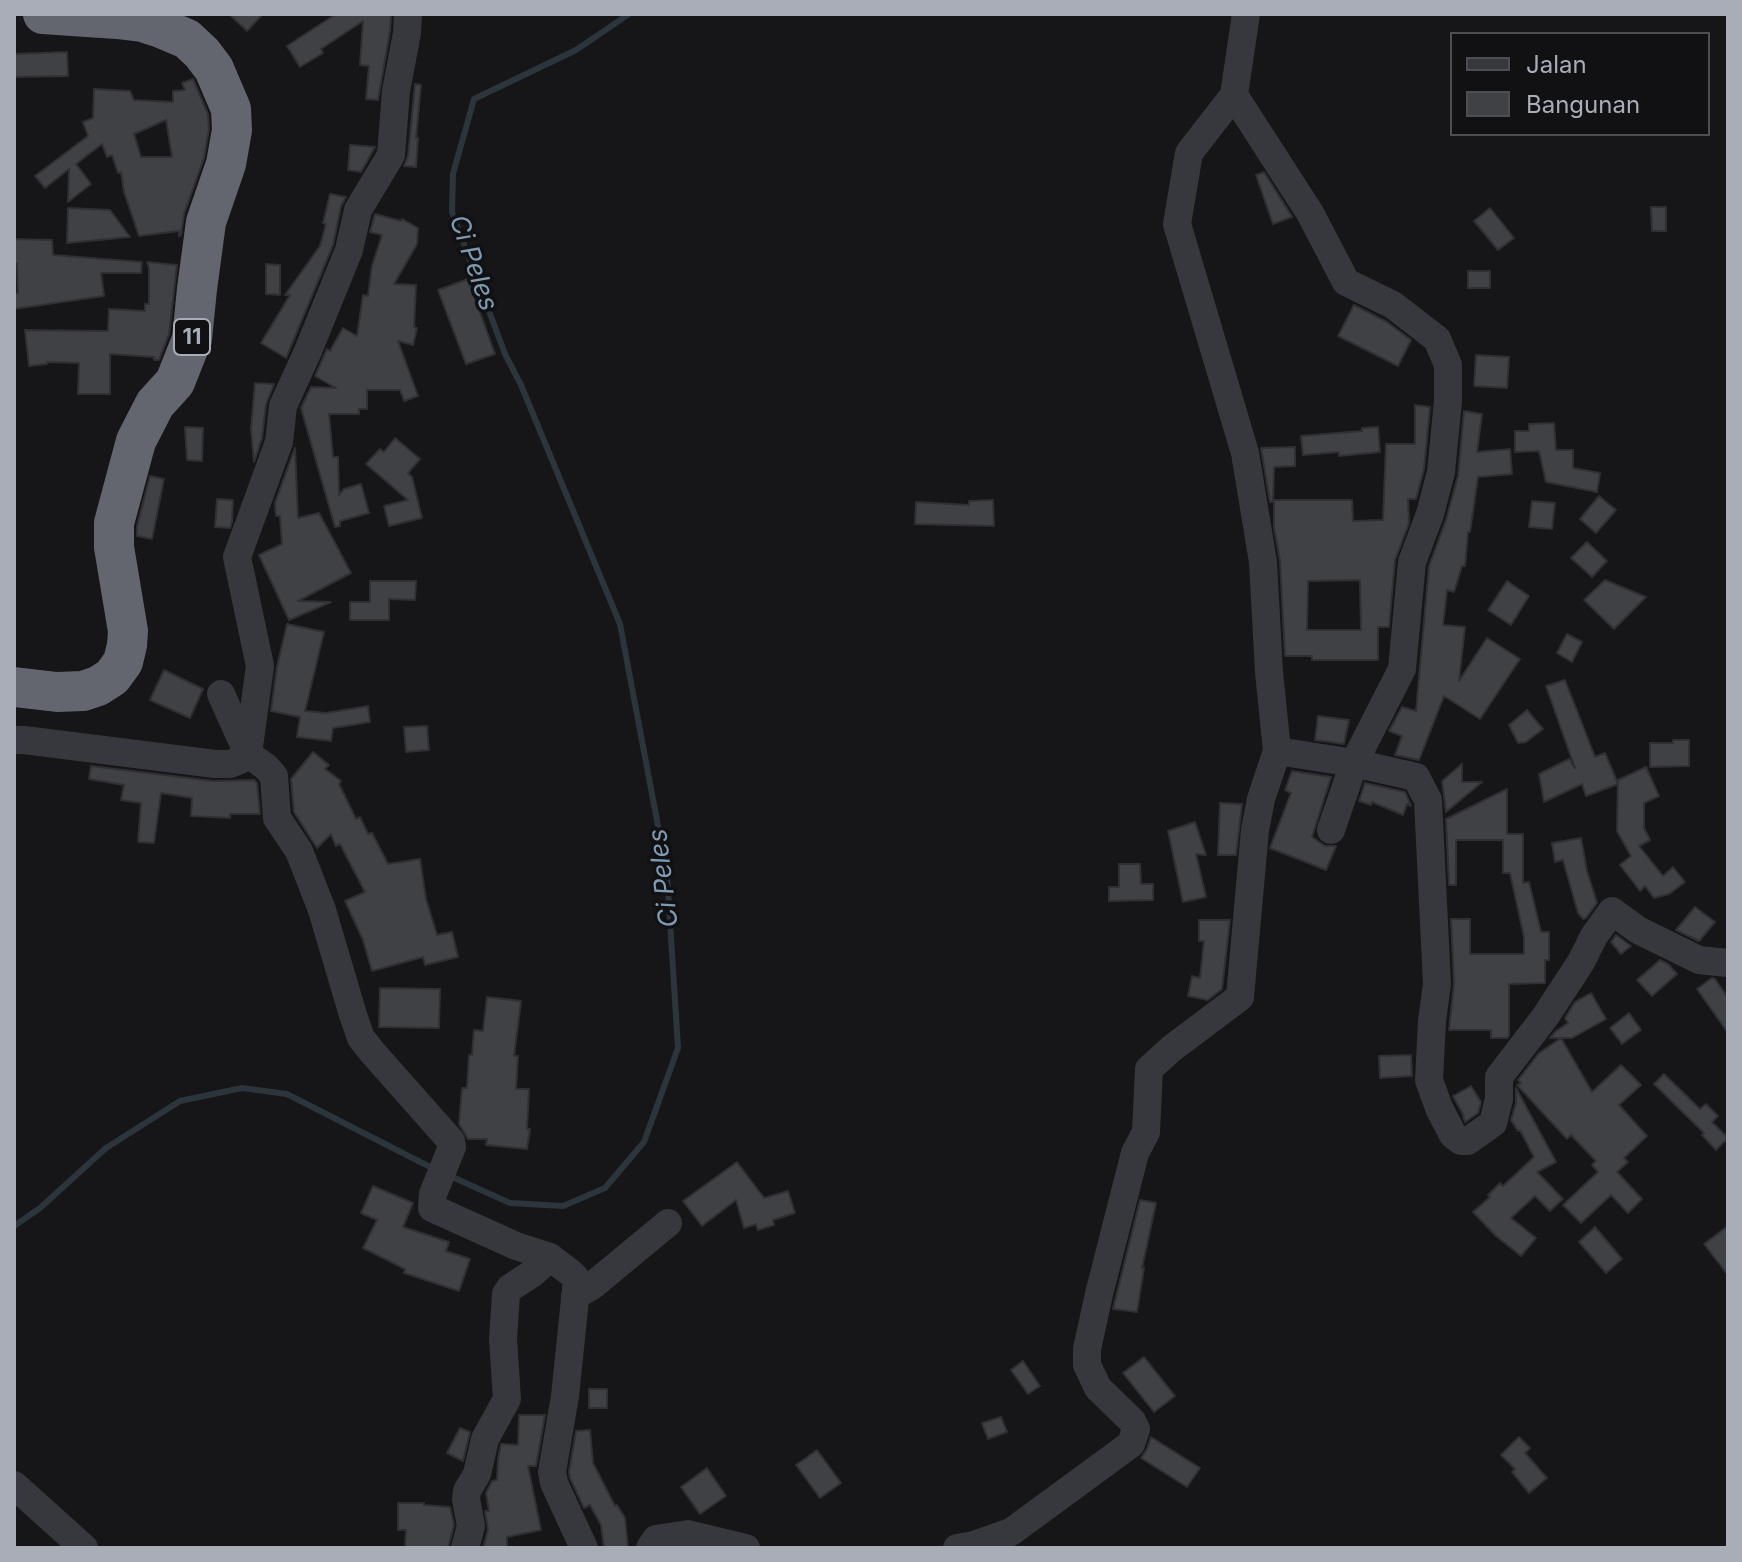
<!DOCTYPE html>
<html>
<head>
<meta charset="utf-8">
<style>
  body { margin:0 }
  #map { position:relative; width:1742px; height:1562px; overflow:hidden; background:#161618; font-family:Inter,sans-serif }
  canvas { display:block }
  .frame { position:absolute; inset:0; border:16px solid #a8adb8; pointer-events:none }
  .legend { position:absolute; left:1450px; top:32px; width:260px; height:104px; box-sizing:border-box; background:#111113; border:2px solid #4d4f55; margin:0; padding:10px 14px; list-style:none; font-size:24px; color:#a8adb8 }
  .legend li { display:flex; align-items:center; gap:16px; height:40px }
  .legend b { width:40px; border:2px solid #4d4f55 }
</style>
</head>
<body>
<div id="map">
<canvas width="1742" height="1562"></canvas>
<div class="frame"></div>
<ul class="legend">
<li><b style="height:10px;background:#37383d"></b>Jalan</li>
<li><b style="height:22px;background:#404145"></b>Bangunan</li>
</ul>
</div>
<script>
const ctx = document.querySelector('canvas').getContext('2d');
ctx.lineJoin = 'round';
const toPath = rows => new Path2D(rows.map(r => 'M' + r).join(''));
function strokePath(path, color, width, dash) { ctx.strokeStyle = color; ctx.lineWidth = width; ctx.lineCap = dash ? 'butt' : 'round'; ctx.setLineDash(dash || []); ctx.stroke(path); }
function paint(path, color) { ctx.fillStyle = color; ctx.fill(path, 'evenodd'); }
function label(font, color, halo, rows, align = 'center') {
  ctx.font = font + ' Inter,sans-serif'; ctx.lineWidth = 7; ctx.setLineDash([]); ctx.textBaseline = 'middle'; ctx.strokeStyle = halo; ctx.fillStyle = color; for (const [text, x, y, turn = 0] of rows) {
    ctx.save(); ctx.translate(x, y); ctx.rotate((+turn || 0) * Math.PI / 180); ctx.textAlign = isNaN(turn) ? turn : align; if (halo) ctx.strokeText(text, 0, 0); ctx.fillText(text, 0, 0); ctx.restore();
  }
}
strokePath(toPath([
  [450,1176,510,1203,563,1206,605,1188,644,1142,678,1048,667,874,620,624,521,385,505,354,452,212,453,174,474,99,576,50,629,14],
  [14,1226,40,1208,106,1148,180,1101,242,1088,287,1094,436,1170]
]), '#2c353c', 6);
const building = toPath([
  [229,14,263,14,247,31,229,14],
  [336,14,391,14,390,31,378,100,366,99,369,66,360,65,363,21,321,49,323,53,300,67,287,46,336,14],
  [67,52,68,76,14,77,14,54,67,52],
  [193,79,208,114,209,129,204,158,184,214,181,235,179,236,179,231,139,236,124,192,121,172,118,173,112,155,107,157,102,144,76,164,91,184,68,202,69,169,45,188,35,176,88,136,83,122,93,118,94,89,130,91,134,100,173,102,173,91,185,90,182,83,193,79],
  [166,120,172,157,141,157,134,134,166,120],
  [415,84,421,85,416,138,418,138,416,167,404,166,408,156,415,84],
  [350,145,375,147,361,172,348,170,350,145],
  [1264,172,1291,215,1292,217,1273,224,1256,175,1264,172],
  [330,194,346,197,341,206,333,245,286,358,261,343,290,295,285,295,320,246,326,224,323,223,330,194],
  [1651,207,1666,207,1666,231,1652,231,1651,207],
  [68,208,110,210,130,237,67,243,68,208],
  [1490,208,1514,238,1498,250,1474,221,1490,208],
  [375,214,401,221,402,219,418,228,417,244,394,284,416,285,414,327,417,328,413,345,398,341,418,396,404,401,400,390,367,390,367,409,359,409,359,414,329,414,333,457,338,457,339,495,344,489,361,484,369,513,340,521,340,526,335,527,301,408,311,387,336,388,315,376,327,349,330,351,343,328,357,336,363,295,368,296,372,266,382,235,370,232,375,214],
  [14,239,52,240,53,255,142,262,141,273,101,273,104,296,14,309,14,294,18,293,17,263,14,264,14,239],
  [147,262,177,265,169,334,159,360,154,360,154,357,110,354,110,394,78,394,79,363,47,362,47,364,29,366,25,330,108,331,109,309,145,311,145,304,149,304,149,268,147,262],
  [266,264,280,265,280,295,266,294,266,264],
  [1468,271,1490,271,1490,288,1468,288,1468,271],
  [468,279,495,354,466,364,438,290,468,279],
  [1354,305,1387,322,1411,340,1398,366,1338,336,1354,305],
  [1476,355,1509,357,1507,388,1474,386,1476,355],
  [255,383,274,384,266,404,262,438,254,462,251,429,255,383],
  [1415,405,1430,407,1424,469,1416,499,1408,499,1409,523,1395,560,1389,627,1378,627,1378,660,1312,660,1312,656,1285,656,1280,561,1274,527,1274,500,1352,500,1353,521,1383,520,1386,444,1415,444,1415,405],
  [1360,580,1361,630,1307,630,1308,581,1360,580],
  [1464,411,1482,414,1477,452,1510,449,1512,474,1478,477,1470,532,1468,532,1465,566,1462,566,1454,592,1447,590,1443,625,1465,627,1459,681,1487,638,1520,659,1480,719,1444,696,1419,760,1395,755,1402,736,1389,731,1402,707,1416,711,1429,566,1446,520,1458,476,1464,411],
  [1554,423,1556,450,1573,450,1573,468,1600,473,1597,492,1546,482,1539,451,1515,452,1515,431,1529,431,1529,424,1554,423],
  [185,427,203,428,202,461,187,460,185,427],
  [1378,427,1380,452,1339,456,1339,452,1303,455,1301,436,1362,431,1362,428,1378,427],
  [395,438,420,459,408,473,412,477,422,518,389,526,384,506,408,500,366,464,380,449,384,452,395,438],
  [1295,447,1295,466,1274,467,1273,502,1270,502,1261,448,1295,447],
  [295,448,298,518,319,513,351,573,298,601,331,602,289,620,259,555,282,544,280,516,276,516,275,503,295,448],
  [150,476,164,479,152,539,137,536,137,526,150,476],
  [1599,496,1616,510,1596,533,1580,519,1599,496],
  [217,499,233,500,232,522,230,528,215,527,217,499],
  [993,500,994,526,915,524,916,502,969,505,969,501,993,500],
  [1532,501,1555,503,1552,529,1529,527,1532,501],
  [1587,542,1607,561,1592,577,1571,558,1587,542],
  [1605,580,1646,597,1614,629,1584,600,1605,580],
  [370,581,416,581,415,600,389,599,389,620,350,620,350,602,370,602,370,581],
  [1507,581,1529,596,1511,625,1488,610,1507,581],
  [287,624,324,632,305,711,326,713,368,706,370,722,333,728,331,741,297,737,300,717,271,711,277,667,287,624],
  [1567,634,1582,642,1572,662,1557,653,1567,634],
  [164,670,203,689,190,718,150,700,164,670],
  [1565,680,1595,757,1605,753,1618,784,1586,796,1582,784,1544,802,1539,774,1569,759,1575,768,1546,686,1565,680],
  [1527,710,1543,729,1526,742,1518,743,1509,725,1527,710],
  [1318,716,1349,720,1344,744,1315,740,1318,716],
  [427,726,429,750,406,752,404,727,427,726],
  [1673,740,1689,740,1689,766,1650,767,1650,743,1673,743,1673,740],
  [313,752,329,765,325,769,341,781,339,784,356,819,360,817,368,834,372,833,388,864,420,859,426,899,437,935,452,932,458,957,425,965,423,957,372,971,363,940,345,901,365,892,340,844,336,846,331,834,317,848,294,812,291,779,313,752],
  [1462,764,1462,782,1482,782,1446,812,1442,781,1462,764],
  [91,766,213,781,254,780,257,783,260,814,230,814,230,818,191,816,192,798,161,793,154,843,138,842,141,803,121,800,124,785,89,779,91,766],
  [1646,767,1659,796,1644,803,1644,828,1650,840,1639,846,1663,876,1673,867,1685,882,1669,894,1654,898,1645,886,1640,891,1620,865,1631,856,1617,831,1618,780,1646,767],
  [1292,771,1331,777,1312,837,1325,846,1336,846,1326,870,1270,848,1291,793,1285,790,1292,771],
  [1365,783,1405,792,1411,806,1407,804,1403,815,1372,802,1371,805,1359,801,1365,783],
  [1507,789,1507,834,1523,834,1523,883,1529,882,1541,932,1549,932,1549,960,1545,960,1545,983,1509,984,1509,1036,1507,1038,1491,1038,1491,1030,1449,1030,1454,983,1451,919,1470,919,1470,954,1524,954,1524,937,1510,873,1503,873,1503,840,1456,840,1456,885,1449,885,1446,819,1507,789],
  [1220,803,1242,804,1236,855,1218,855,1220,803],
  [1195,822,1206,855,1196,854,1206,897,1183,902,1168,831,1195,822],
  [1581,838,1587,871,1597,903,1586,918,1583,919,1578,913,1563,860,1555,862,1552,843,1581,838],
  [1119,864,1140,864,1141,884,1153,884,1153,900,1109,901,1109,887,1119,887,1119,864],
  [1695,907,1715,922,1699,941,1676,930,1695,907],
  [1199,920,1230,920,1222,989,1208,1000,1188,996,1192,976,1200,978,1204,941,1199,941,1199,920],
  [1616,935,1631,946,1621,954,1611,942,1616,935],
  [1660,960,1668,964,1677,974,1652,996,1637,980,1660,960],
  [1712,978,1715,979,1728,998,1728,1033,1697,989,1712,978],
  [380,988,440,989,439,1028,379,1027,380,988],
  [1591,993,1606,1019,1572,1038,1550,1038,1556,1031,1568,1023,1565,1018,1575,1002,1591,993],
  [487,997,521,1001,514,1056,518,1056,516,1089,529,1089,527,1129,530,1129,527,1149,486,1145,487,1139,468,1139,459,1124,462,1088,467,1088,469,1055,472,1055,474,1030,483,1031,487,997],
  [1629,1013,1641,1030,1622,1044,1610,1028,1629,1013],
  [1561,1038,1592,1092,1621,1065,1641,1085,1619,1105,1647,1136,1624,1158,1628,1162,1617,1172,1642,1199,1628,1213,1611,1195,1581,1223,1563,1205,1598,1172,1592,1165,1596,1161,1571,1135,1567,1139,1517,1085,1521,1083,1518,1080,1539,1053,1561,1038],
  [1411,1055,1412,1076,1380,1078,1379,1056,1411,1055],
  [1664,1074,1700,1109,1706,1104,1718,1116,1712,1122,1728,1138,1716,1150,1702,1135,1704,1133,1654,1084,1664,1074],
  [1471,1086,1481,1102,1478,1113,1465,1122,1463,1116,1464,1116,1453,1096,1471,1086],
  [1516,1088,1556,1162,1537,1172,1563,1199,1550,1211,1535,1196,1511,1218,1536,1238,1521,1256,1496,1236,1473,1212,1490,1197,1488,1195,1500,1183,1503,1186,1534,1157,1520,1130,1518,1131,1511,1120,1516,1103,1516,1088],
  [737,1162,764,1198,788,1191,795,1213,773,1220,774,1225,758,1230,756,1224,744,1228,736,1200,702,1226,683,1201,737,1162],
  [373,1186,413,1203,403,1227,449,1242,446,1251,470,1259,459,1291,404,1273,405,1269,363,1248,377,1220,361,1213,373,1186],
  [1140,1200,1156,1203,1142,1268,1144,1268,1137,1312,1113,1309,1140,1200],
  [1728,1226,1728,1275,1704,1244,1728,1226],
  [1595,1227,1622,1259,1606,1273,1579,1242,1595,1227],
  [1144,1357,1175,1396,1154,1412,1123,1373,1144,1357],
  [1023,1361,1040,1386,1028,1394,1011,1370,1023,1361],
  [589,1389,607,1389,607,1408,589,1408,589,1389],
  [519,1415,545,1415,536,1466,528,1466,541,1530,507,1537,507,1548,483,1548,488,1530,485,1511,489,1511,486,1493,492,1481,497,1480,498,1460,501,1444,518,1445,519,1415],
  [1001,1417,1007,1432,988,1439,982,1423,1001,1417],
  [460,1428,470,1432,463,1461,447,1453,460,1428],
  [590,1430,593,1463,615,1506,617,1505,625,1518,628,1548,604,1548,601,1525,590,1505,584,1508,570,1478,569,1472,576,1431,590,1430],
  [1151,1437,1200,1468,1187,1487,1141,1458,1147,1449,1151,1437],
  [1519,1437,1530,1448,1525,1453,1547,1478,1529,1493,1512,1472,1515,1469,1501,1455,1519,1437],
  [817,1450,841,1483,820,1498,796,1465,817,1450],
  [707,1468,726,1496,700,1514,681,1487,707,1468],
  [398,1503,424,1503,424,1505,450,1507,454,1525,448,1548,405,1548,406,1530,398,1530,398,1503]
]);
paint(building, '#404145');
strokePath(building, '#303034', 2);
strokePath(toPath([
  [408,14,407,33,396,91,391,155,358,210,349,250,308,351,283,406,279,442,237,557,260,666,248,754,266,767,274,776,277,818,299,851,322,910,353,1015,361,1038,373,1053,451,1141,452,1147,433,1194,432,1208,516,1246,550,1257,572,1274,577,1280,565,1396,552,1472,554,1483,584,1548],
  [1234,95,1310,213,1346,282,1393,305,1437,339,1448,365,1448,401,1441,472,1430,514,1412,562,1402,669,1354,763,1331,830],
  [14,740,24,740,215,764,230,764,240,760,248,754,221,694],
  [1277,751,1354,763,1416,777,1428,800,1437,984,1432,1021,1429,1080,1439,1108,1453,1135,1461,1141,1468,1141,1493,1123,1499,1099,1499,1077,1545,1017,1581,962,1594,936,1612,911,1638,930,1699,960,1728,963],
  [575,1296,592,1286,668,1223],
  [14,1485,84,1548],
  [465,1548,471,1526,466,1499,467,1491,477,1474,485,1439,507,1399,503,1339,506,1294,510,1288,533,1273,550,1257],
  [650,1548,656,1539,688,1534,746,1548],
  [957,1548,974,1545,1011,1532,1131,1444,1136,1429,1132,1421,1098,1388,1087,1365,1087,1349,1099,1294,1135,1153,1146,1132,1149,1069,1171,1049,1240,997,1255,830,1261,799,1277,751,1269,672,1263,562,1245,453,1177,224,1189,153,1234,95,1246,14]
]), '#37383d', 28);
strokePath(toPath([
  [14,687,57,692,83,691,98,686,112,677,123,662,127,645,128,631,114,547,114,523,136,441,155,404,175,382,192,339,197,289,206,222,226,164,232,130,231,109,214,69,202,53,187,39,161,28,142,22,117,19,43,14]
]), '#63666e', 40);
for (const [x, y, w] of [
  [192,337,36]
]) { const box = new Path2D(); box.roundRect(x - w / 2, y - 18, w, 36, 6); ctx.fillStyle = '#111113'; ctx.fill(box); strokePath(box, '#a8adb8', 2); }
label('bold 22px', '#a8adb8', null, [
  ["11",192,337]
]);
label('italic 26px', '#7f9bb3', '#111113', [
  ["Ci Peles",473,263,71],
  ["Ci Peles",664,878,-97]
]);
</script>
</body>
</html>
